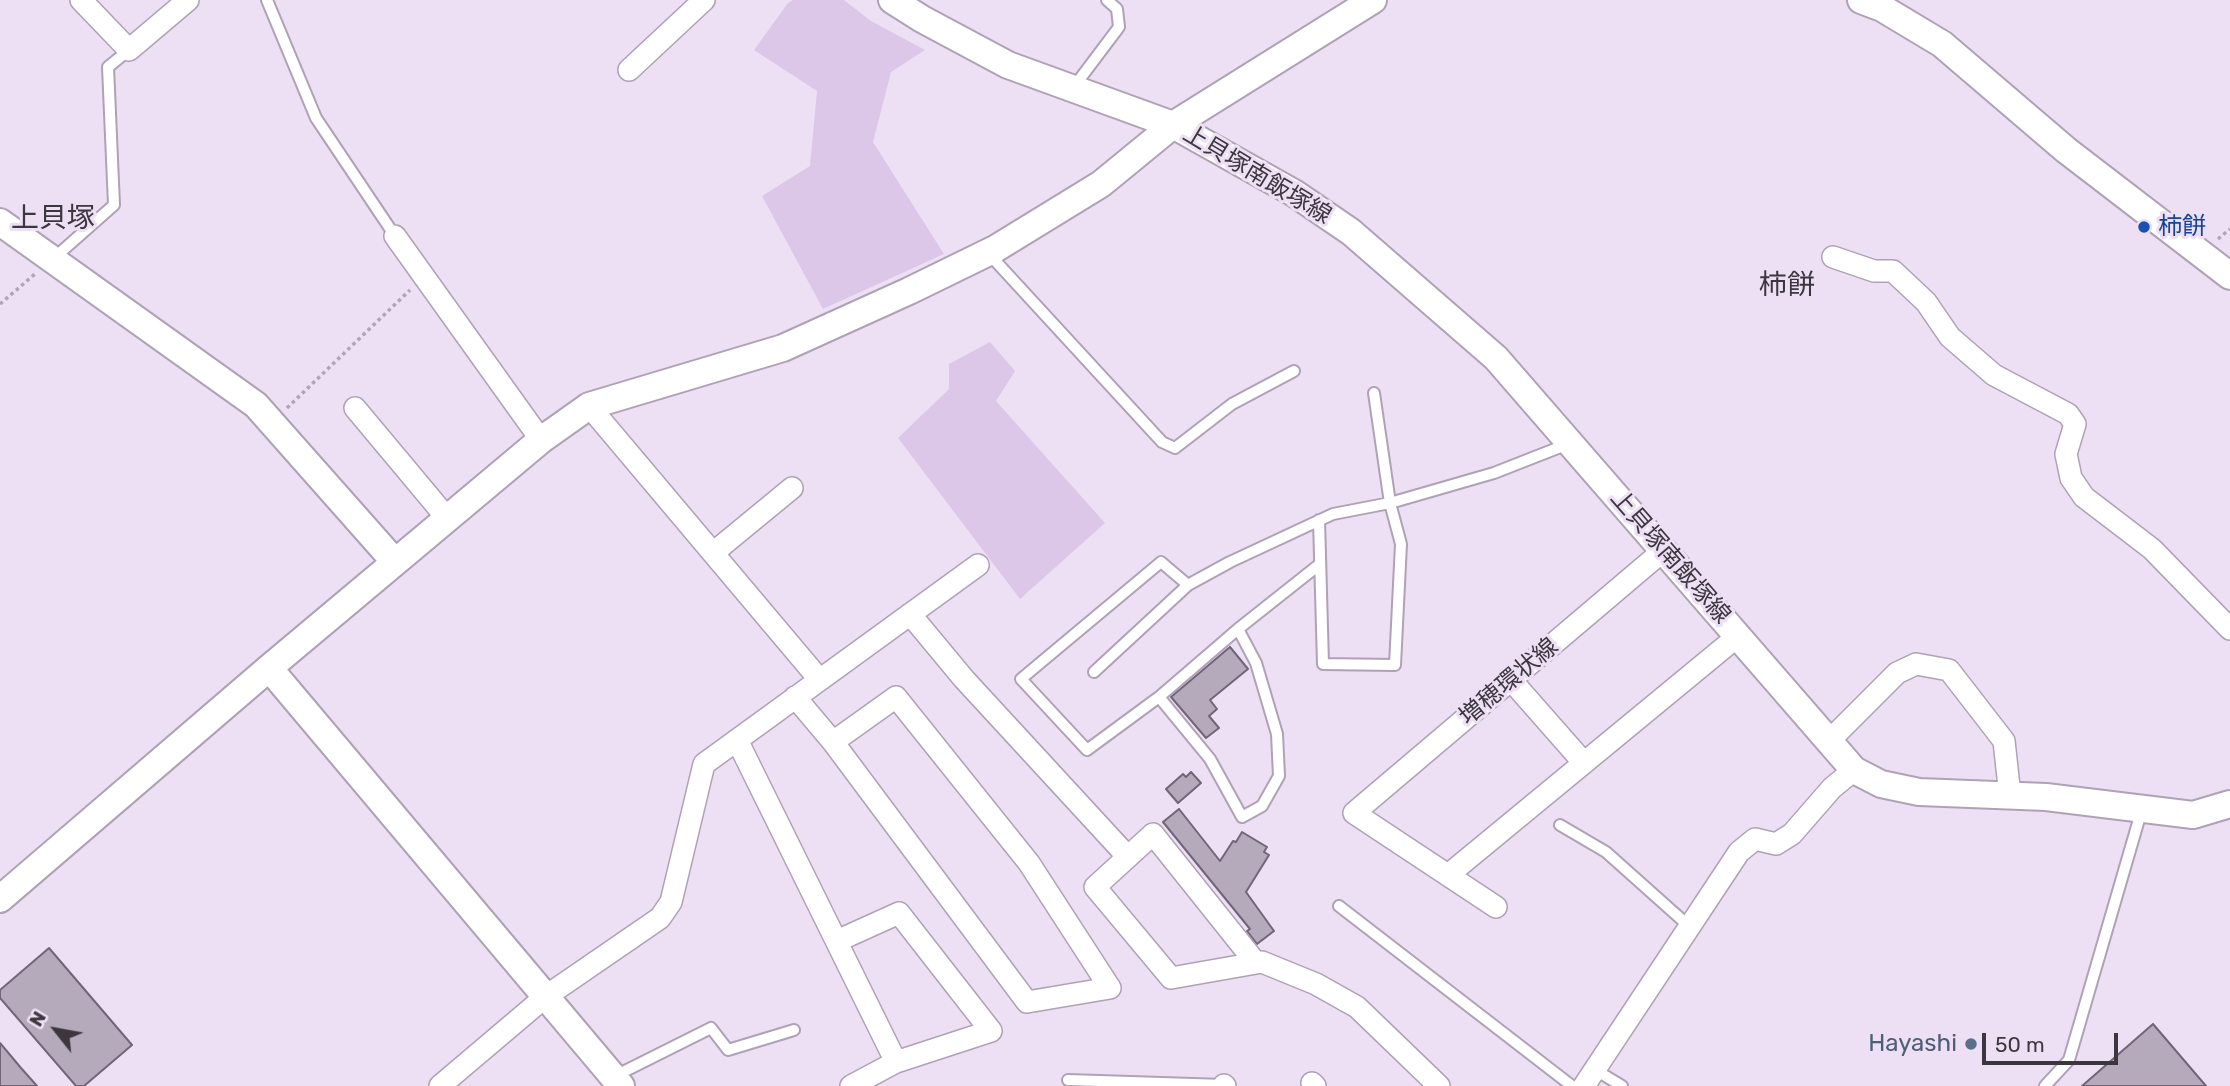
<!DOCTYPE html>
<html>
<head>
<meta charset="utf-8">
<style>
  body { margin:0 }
  #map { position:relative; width:2230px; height:1086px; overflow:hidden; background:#eddff4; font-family:Rubik,sans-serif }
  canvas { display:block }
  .north { position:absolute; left:21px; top:995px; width:70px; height:70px; -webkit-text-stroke:5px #eddff4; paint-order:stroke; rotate:301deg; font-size:19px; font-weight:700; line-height:28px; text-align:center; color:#3c373f }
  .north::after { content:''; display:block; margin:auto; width:24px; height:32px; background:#3c373f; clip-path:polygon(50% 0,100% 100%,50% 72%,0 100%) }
  .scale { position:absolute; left:1982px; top:1033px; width:136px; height:32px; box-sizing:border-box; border:4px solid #3c373f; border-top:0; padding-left:9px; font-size:21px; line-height:24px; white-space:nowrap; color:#3c373f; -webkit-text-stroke:5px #eddff4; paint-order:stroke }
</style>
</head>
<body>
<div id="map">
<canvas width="2230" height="1086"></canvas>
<div class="north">N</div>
<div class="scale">50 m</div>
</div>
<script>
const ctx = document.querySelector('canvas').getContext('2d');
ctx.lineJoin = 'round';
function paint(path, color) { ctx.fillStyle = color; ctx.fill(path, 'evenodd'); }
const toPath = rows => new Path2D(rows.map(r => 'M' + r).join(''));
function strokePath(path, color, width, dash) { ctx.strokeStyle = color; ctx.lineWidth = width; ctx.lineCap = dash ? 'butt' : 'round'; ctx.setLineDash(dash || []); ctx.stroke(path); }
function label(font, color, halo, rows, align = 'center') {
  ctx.font = font + ' Rubik,"Noto Sans JP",sans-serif'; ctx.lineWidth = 6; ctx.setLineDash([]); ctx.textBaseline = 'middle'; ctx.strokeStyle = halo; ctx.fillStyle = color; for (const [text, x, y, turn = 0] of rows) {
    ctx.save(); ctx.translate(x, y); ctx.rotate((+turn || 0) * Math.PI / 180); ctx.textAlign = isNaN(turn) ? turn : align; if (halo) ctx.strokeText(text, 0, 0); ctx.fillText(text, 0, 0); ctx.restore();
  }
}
paint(toPath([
  [793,0,844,0,871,21,925,50,891,72,873,142,944,254,823,309,762,196,810,166,817,91,754,50,788,3],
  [990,342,1015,371,996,401,1105,523,1020,599,898,438,949,389,949,364]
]), '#ddc7e9');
const building = toPath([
  [1230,647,1248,669,1210,700,1217,709,1209,716,1219,728,1206,738,1171,697,1230,647],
  [1191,772,1201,783,1178,803,1166,789,1183,774,1186,777,1191,772],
  [1179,809,1220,861,1233,841,1236,842,1242,832,1267,847,1264,852,1269,855,1246,892,1274,931,1257,944,1247,931,1250,929,1163,822,1179,809],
  [49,948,132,1045,84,1086,76,1086,0,998,0,990,49,948],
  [2153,1024,2206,1086,2082,1086,2153,1024],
  [0,1043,21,1068,37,1086,0,1086,0,1043]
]);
paint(building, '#b5a9bc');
strokePath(building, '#716577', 2);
const service = toPath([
  [267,0,316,118,395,236],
  [1073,88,1119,27,1117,9,1107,0],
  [989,254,1162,442,1175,448,1232,404,1294,371],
  [54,258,114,205,108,67,129,50],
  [1319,520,1323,664,1395,665,1401,544,1390,503,1374,393],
  [1188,585,1161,562,1021,679,1087,750,1159,697,1238,629,1320,564],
  [1094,672,1188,585,1230,562,1333,514,1390,503,1494,473,1568,444],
  [1159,697,1210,759,1242,817,1262,806,1279,776,1277,734,1256,663,1238,629],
  [1560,825,1606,852,1690,927],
  [1339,906,1572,1086],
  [1594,1069,1622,1086],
  [613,1077,711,1028,728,1050,794,1030],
  [1068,1080,1224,1085],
  [2045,1086,2069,1060,2142,809]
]);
const minor = toPath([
  [81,0,129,50,188,0],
  [629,70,704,0],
  [395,236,541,440],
  [1833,257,1874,271,1893,271,1926,302,1950,337,1994,375,2068,414,2075,424,2066,454,2071,478,2084,497,2152,549,2230,629],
  [589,406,819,679],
  [355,408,447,518],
  [713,553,792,488],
  [910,614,964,679,1128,857],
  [1511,680,1584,763],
  [795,697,833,742,1027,1002,1110,988,1029,863,896,697,833,742],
  [737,740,896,1062],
  [1829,741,1897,673,1916,664,1949,670,2004,741,2010,796],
  [1448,875,1738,636],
  [1496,907,1354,813,1664,550],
  [837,941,899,913,991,1031,896,1062,851,1086],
  [1256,963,1153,834,1095,887,1171,978,1262,962,1316,984,1357,1007,1439,1086],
  [1312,1083,1315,1086],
  [1224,1085,1225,1086],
  [440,1086,545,997,660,918,671,902,704,764,978,565],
  [1584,1086,1739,852,1755,839,1776,844,1792,834,1832,788,1854,770]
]);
const tertiary = toPath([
  [892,0,922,19,1008,65,1173,125,1294,193,1351,232,1496,358,1854,770,1881,784,1919,792,2046,797,2193,815,2230,804],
  [1861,0,1882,8,1942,44,2066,150,2230,276],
  [0,222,256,405,395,562],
  [269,668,621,1086],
  [0,899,269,668,541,440,589,406,783,348,909,291,995,249,1101,184,1173,125,1373,0]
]);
strokePath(service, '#afa2b5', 14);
strokePath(minor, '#afa2b5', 24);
strokePath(tertiary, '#afa2b5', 30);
strokePath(toPath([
  [2218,239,2230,229],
  [0,304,35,274],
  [287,408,410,290]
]), '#b0a5b5', 3.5, [3.5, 3.5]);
strokePath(service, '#fff', 10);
strokePath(minor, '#fff', 21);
strokePath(tertiary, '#fff', 26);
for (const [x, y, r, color] of [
  [2144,227,7,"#1a4fb4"],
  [1971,1044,7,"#5c6f8a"]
]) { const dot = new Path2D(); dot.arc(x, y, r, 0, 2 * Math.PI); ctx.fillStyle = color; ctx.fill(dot); strokePath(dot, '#eddff4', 2.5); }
label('24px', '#3c373f', '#eddff4', [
  ["上貝塚南飯塚線",1257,175,31],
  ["上貝塚南飯塚線",1670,557,49],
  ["増穂環状線",1509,682,-40]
]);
label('24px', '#164399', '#eddff4', [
  ["柿餅",2158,227]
], 'left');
label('24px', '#4e5e75', '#eddff4', [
  ["Hayashi",1957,1044]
], 'right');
label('28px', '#3c373f', '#eddff4', [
  ["上貝塚",53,219],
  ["柿餅",1787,286]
]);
</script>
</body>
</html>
